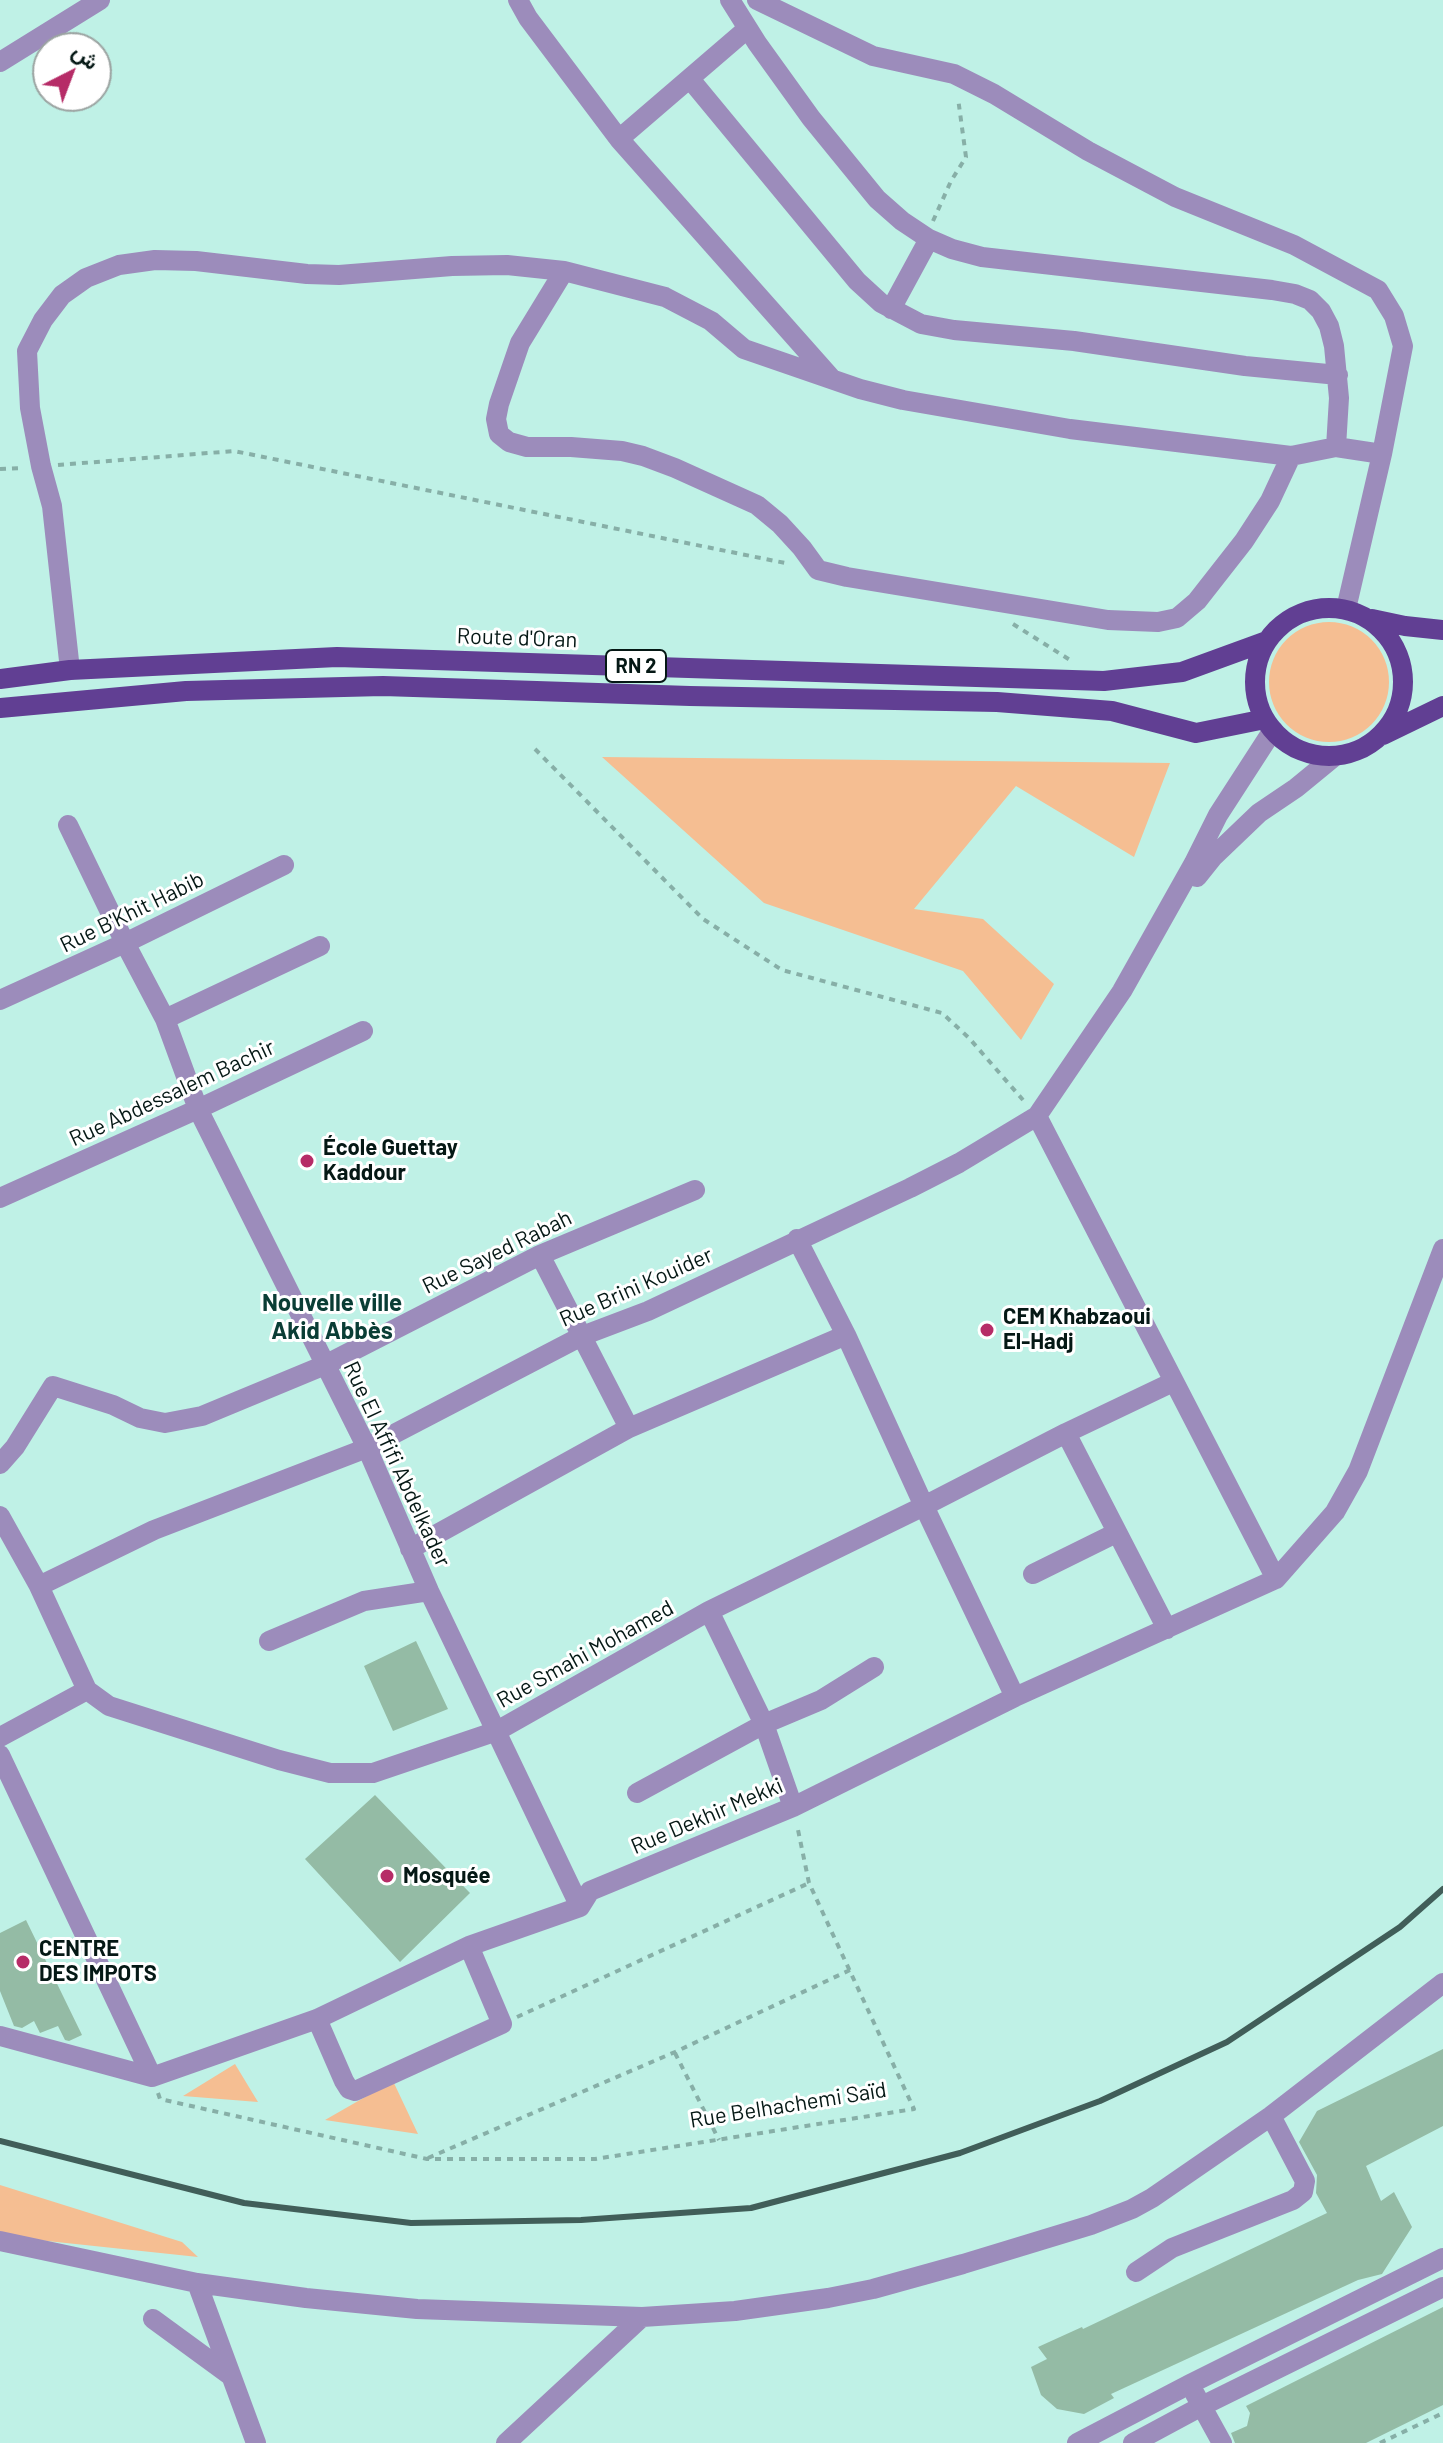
<!DOCTYPE html>
<html>
<head>
<meta charset="utf-8">
<style>
  body { margin:0 }
  #map { position:relative; width:1443px; height:2443px; overflow:hidden; background:#bff1e6; font-family:Barlow,Vazirmatn,sans-serif }
  canvas { display:block }
  .north { position:absolute; left:32px; top:32px; width:80px; height:80px; box-sizing:border-box; background:#fff; border:2px solid #9ba3a1; border-radius:50%; rotate:42deg; font-size:22px; font-weight:700; line-height:32px; text-align:center; color:#051815 }
  .north::after { content:''; display:block; margin:auto; width:28px; height:36px; background:#b62c67; clip-path:polygon(50% 0,100% 100%,50% 72%,0 100%) }
</style>
</head>
<body>
<div id="map">
<canvas width="1443" height="2443"></canvas>
<div class="north">ش</div>
</div>
<script>
const ctx = document.querySelector('canvas').getContext('2d');
ctx.lineJoin = 'round';
function paint(path, color) { ctx.fillStyle = color; ctx.fill(path, 'evenodd'); }
const toPath = rows => new Path2D(rows.map(r => 'M' + r).join(''));
function strokePath(path, color, width, dash) { ctx.strokeStyle = color; ctx.lineWidth = width; ctx.lineCap = dash ? 'butt' : 'round'; ctx.setLineDash(dash || []); ctx.stroke(path); }
function label(font, color, halo, rows, align = 'center') {
  ctx.font = font + ' Barlow,sans-serif'; ctx.lineWidth = 6; ctx.setLineDash([]); ctx.textBaseline = 'middle'; ctx.strokeStyle = halo; ctx.fillStyle = color; for (const [text, x, y, turn = 0] of rows) {
    ctx.save(); ctx.translate(x, y); ctx.rotate((+turn || 0) * Math.PI / 180); ctx.textAlign = isNaN(turn) ? turn : align; if (halo) ctx.strokeText(text, 0, 0); ctx.fillText(text, 0, 0); ctx.restore();
  }
}
paint(toPath([
  '1269 682a60 60 0 1 1 120 0a60 60 0 1 1-120 0Z',
  [602,757,1170,763,1134,857,1016,786,914,909,983,919,1054,984,1021,1040,963,971,764,903],
  [235,2064,258,2102,183,2096],
  [393,2081,418,2134,325,2120],
  [0,2185,182,2242,198,2257,0,2236]
]), '#f5be92');
paint(toPath([
  [416,1641,448,1709,393,1731,364,1666],
  [375,1795,470,1893,400,1962,305,1859],
  [26,1920,82,2035,69,2041,65,2040,58,2026,40,2033,34,2021,22,2028,14,2026,0,1991,0,1933],
  [1443,2049,1443,2126,1366,2166,1381,2201,1394,2192,1412,2227,1382,2274,1358,2280,1111,2394,1114,2398,1084,2414,1057,2409,1041,2395,1031,2367,1047,2359,1038,2347,1082,2327,1083,2329,1327,2213,1316,2193,1317,2175,1299,2142,1317,2111],
  [1443,2307,1443,2405,1366,2443,1235,2443,1231,2433,1247,2426,1250,2413,1246,2406]
]), '#94bba5');
strokePath(toPath([
  [933,221,951,181,966,157,958,98],
  [58,465,234,451,790,564],
  [0,469,22,468],
  [1013,624,1070,660],
  [535,749,703,919,782,970,942,1013,969,1038,1023,1100],
  [517,2017,809,1883],
  [675,2053,719,2140],
  [158,2093,160,2099,427,2159,595,2159,914,2109,809,1883,797,1825],
  [428,2158,675,2052,850,1970],
  [1380,2443,1443,2413]
]), '#87afa7', 4, [6, 6]);
strokePath(toPath([
  [518,0,528,18,619,139,831,378],
  [730,0,757,43,811,118,877,199,902,221,929,239,952,249,982,257,1272,290,1295,294,1310,300,1321,311,1329,326,1334,346,1339,398,1336,447],
  [757,0,873,56,954,74,994,94,1088,151,1175,197,1294,245,1378,290,1394,316,1403,346,1382,454,1346,609],
  [0,62,100,0],
  [690,79,857,281,881,303,921,324,954,330,1074,341,1245,366,1338,375],
  [619,139,747,29],
  [564,271,520,343,499,404,496,419,499,434,509,442,527,447,571,447,622,451,643,456,675,468,757,505,780,524,802,548,818,570,847,577,1108,620,1158,622,1177,618,1197,601,1244,541,1270,501,1291,456],
  [891,309,929,239],
  [70,670,52,506,41,466,30,408,27,351,43,320,62,295,86,278,119,265,155,260,196,261,307,274,339,275,452,266,507,265,564,271,665,297,711,321,744,349,860,389,903,400,1070,429,1291,456,1336,447,1382,454],
  [68,825,125,943,165,1019,198,1109,367,1448,429,1591,580,1907],
  [1197,877,1213,857,1259,813,1296,788,1335,756],
  [0,1000,125,943,284,865],
  [165,1019,320,946],
  [1037,1116,1276,1579],
  [0,1198,198,1109,363,1031],
  [797,1239,846,1335,924,1506,1015,1697],
  [540,1255,629,1428],
  [1066,1433,1167,1629],
  [0,1464,15,1447,53,1386,113,1405,140,1418,165,1423,202,1416,325,1365,540,1255,695,1190],
  [0,1516,39,1586,87,1690],
  [410,1549,629,1428,846,1335],
  [1033,1574,1116,1533],
  [39,1586,154,1530,367,1448,582,1336,648,1311,910,1188,959,1163,1037,1116,1122,991,1194,863,1218,815,1273,730],
  [709,1611,764,1724,793,1807],
  [269,1641,364,1601,429,1591],
  [0,1737,87,1690,109,1706,279,1760,330,1773,373,1773,497,1731,709,1611,924,1506,1066,1433,1173,1382],
  [0,1755,152,2077],
  [637,1793,764,1724,821,1700,874,1667],
  [317,2019,344,2081,349,2089,355,2091,502,2024,469,1946],
  [0,2036,152,2077],
  [152,2077,317,2019,469,1946,580,1907,590,1891,793,1807,1015,1697,1276,1579,1335,1512,1358,1471,1443,1249],
  [0,2241,197,2283,306,2298,417,2309,642,2317,735,2311,828,2298,873,2289,963,2264,1091,2225,1132,2209,1152,2198,1271,2116,1443,1983],
  [1136,2272,1172,2248,1293,2200,1303,2192,1305,2181,1271,2116],
  [197,2283,256,2443],
  [153,2319,231,2376],
  [1195,2394,1222,2443],
  [506,2443,642,2317],
  [1077,2443,1190,2384,1443,2258],
  [1133,2443,1202,2406,1443,2287]
]), '#9c8cbb', 20);
strokePath(toPath([
  '1255 682a74 74 0 1 1 148 0a74 74 0 1 1-148 0Z',
  [1372,619,1405,626,1443,630],
  [0,679,70,670,337,657,1104,681,1182,672,1267,641],
  [0,708,186,691,383,686,690,696,997,702,1112,711,1196,733,1265,719],
  [1383,735,1443,706]
]), '#613f93', 20);
strokePath(toPath([
  [0,2141,244,2203,411,2223,581,2220,751,2208,960,2153,1100,2101,1227,2042,1400,1927,1443,1889]
]), '#415e59', 6);
for (const [x, y, r, color] of [
  [307,1161,8,"#b62c67"],
  [987,1330,8,"#b62c67"],
  [387,1876,8,"#b62c67"],
  [23,1962,8,"#b62c67"]
]) { const dot = new Path2D(); dot.arc(x, y, r, 0, 2 * Math.PI); ctx.fillStyle = color; ctx.fill(dot); strokePath(dot, '#fff', 3); }
for (const [x, y, w] of [
  [636,666,60]
]) { const box = new Path2D(); box.roundRect(x - w / 2, y - 16, w, 32, 6); ctx.fillStyle = '#fff'; ctx.fill(box); strokePath(box, '#051815', 2); }
label('bold 20px', '#051815', null, [
  ["RN 2",636,666]
]);
label('22px', '#051815', '#fff', [
  ["Route d'Oran",517,638,2],
  ["Rue B'Khit Habib",132,912,-26],
  ["Rue Abdessalem Bachir",172,1093,-25],
  ["Rue Sayed Rabah",497,1252,-26],
  ["Rue Brini Kouider",636,1287,-24],
  ["Rue El Affifi Abdelkader",397,1464,65],
  ["Rue Smahi Mohamed",585,1654,-29],
  ["Rue Dekhir Mekki",707,1816,-23],
  ["Rue Belhachemi Saïd",788,2105,-9]
]);
label('bold 22px', '#051815', '#fff', [
  ["École Guettay",323,1148],
  ["Kaddour",323,1173],
  ["CEM Khabzaoui",1003,1317],
  ["El-Hadj",1003,1342],
  ["Mosquée",403,1876],
  ["CENTRE",39,1949],
  ["DES IMPOTS",39,1974]
], 'left');
label('bold 24px', '#0a3d35', '#fff', [
  ["Nouvelle ville",332,1303],
  ["Akid Abbès",332,1331]
]);
</script>
</body>
</html>
